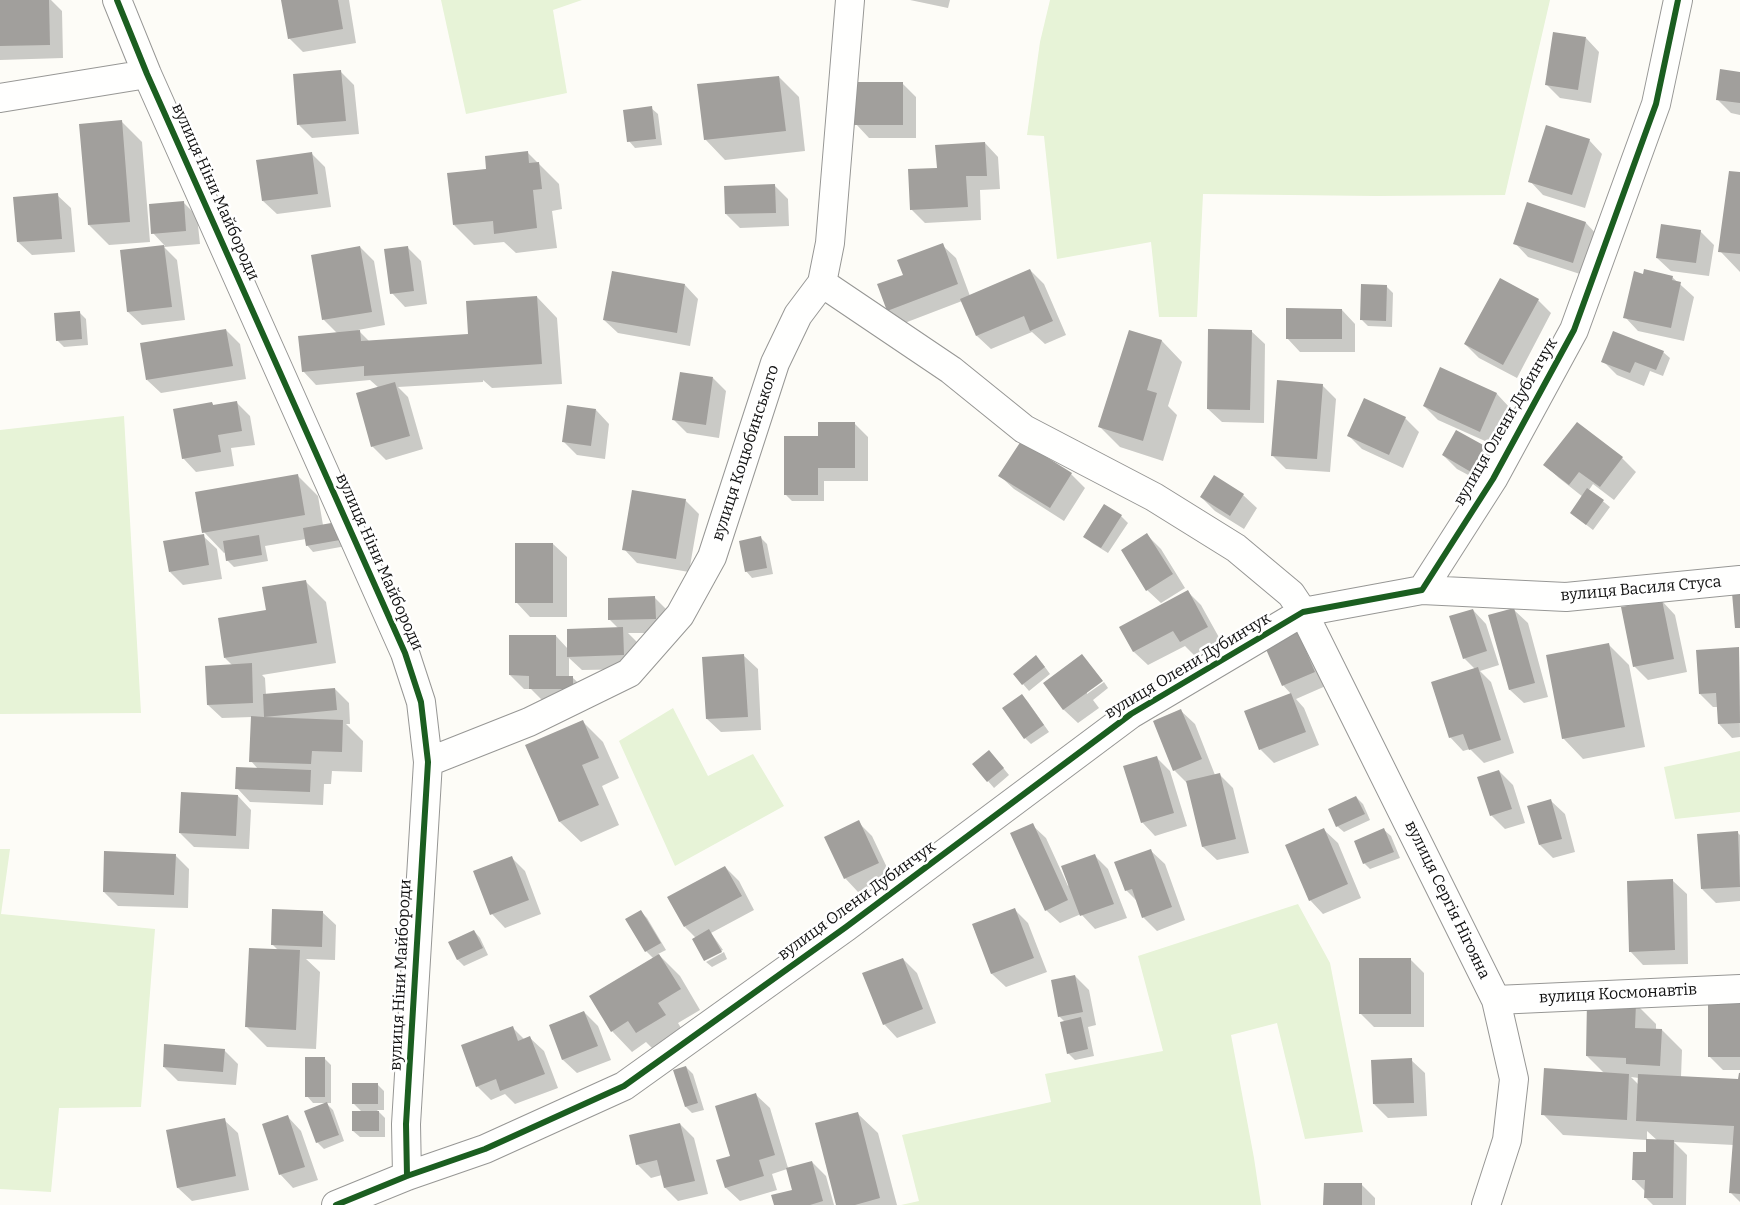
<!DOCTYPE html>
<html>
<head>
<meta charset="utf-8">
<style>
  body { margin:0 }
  canvas { display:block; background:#fdfcf7 }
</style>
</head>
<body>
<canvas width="1740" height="1205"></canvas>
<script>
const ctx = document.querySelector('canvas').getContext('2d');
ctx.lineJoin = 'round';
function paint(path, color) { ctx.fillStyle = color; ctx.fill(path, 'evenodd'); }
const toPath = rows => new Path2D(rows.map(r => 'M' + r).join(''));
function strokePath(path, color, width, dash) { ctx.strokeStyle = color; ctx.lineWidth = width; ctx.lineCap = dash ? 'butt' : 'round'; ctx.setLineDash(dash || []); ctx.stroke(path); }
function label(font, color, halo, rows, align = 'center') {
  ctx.font = font + ' Bitter,serif'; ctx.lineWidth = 5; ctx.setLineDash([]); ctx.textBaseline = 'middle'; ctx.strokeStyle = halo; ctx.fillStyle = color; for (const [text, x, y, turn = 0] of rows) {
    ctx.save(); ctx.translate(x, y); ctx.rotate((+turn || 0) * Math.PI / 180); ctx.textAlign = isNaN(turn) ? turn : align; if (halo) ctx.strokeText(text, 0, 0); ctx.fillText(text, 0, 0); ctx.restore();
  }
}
paint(toPath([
  [441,0,582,0,553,10,567,93,466,114],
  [1050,0,1550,0,1505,195,1376,196,1203,194,1197,317,1159,317,1151,242,1057,259,1044,136,1027,135,1040,42],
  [124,416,141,713,0,714,0,430],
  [673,708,708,776,753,754,784,806,675,866,619,741],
  [1740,751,1740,812,1675,819,1664,767],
  [0,849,10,849,1,914,155,929,141,1107,59,1108,51,1192,0,1189],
  [1298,904,1330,963,1363,1132,1305,1139,1277,1023,1231,1035,1254,1158,1261,1205,901,1205,919,1201,902,1135,1051,1102,1045,1074,1163,1051,1138,956]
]), '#e7f3d7');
paint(toPath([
  [0,0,51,0,62,11,63,58,0,60],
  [283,0,349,0,356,43,303,52,289,38],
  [910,0,950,0,948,8],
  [1586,38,1599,52,1591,103,1560,98,1546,84],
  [340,71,354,85,359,134,312,138,299,125],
  [1740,73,1740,115,1731,113,1718,100],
  [779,77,799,97,805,151,725,160,705,139],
  [902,83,916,97,916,138,869,138,856,124],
  [651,108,658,114,662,145,635,148,629,141],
  [121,121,142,142,150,242,109,245,89,225],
  [1589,140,1602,154,1585,208,1543,195,1530,181],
  [985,143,998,157,1000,189,980,190,981,220,925,223,911,209],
  [527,152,559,184,562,209,552,211,557,248,516,253,504,242,474,245,454,225],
  [312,154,325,167,331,207,277,214,263,201],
  [1740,173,1740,272,1720,251],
  [774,185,788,199,789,226,740,228,726,214],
  [57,195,71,208,75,252,32,255,18,242],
  [184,203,197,216,200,244,164,247,177,260,185,320,142,325,128,312,121,251,165,246,153,233],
  [1528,204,1586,223,1599,237,1586,276,1528,257,1515,243],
  [1700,231,1714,245,1709,276,1671,271,1657,258],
  [942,245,956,258,970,296,1030,270,1044,284,1066,335,1045,344,1032,332,991,349,977,336,962,301,902,324,888,310,904,276],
  [360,247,374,261,385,325,358,330,370,342,469,337,537,297,557,318,562,384,492,388,483,380,483,382,398,387,408,397,423,449,386,460,372,446,379,388,370,380,316,385,303,371,337,333,324,320,312,256],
  [407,247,421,261,427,304,405,307,392,293],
  [1644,275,1672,277,1694,297,1684,341,1638,331,1625,317],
  [685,285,698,299,690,346,618,333,604,320],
  [1386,286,1393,293,1392,327,1368,326,1362,320],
  [1538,300,1551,313,1517,378,1479,358,1465,344],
  [1342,310,1355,324,1355,352,1300,352,1287,338],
  [79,312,86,319,88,345,64,347,57,340],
  [226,330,240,344,246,379,161,393,147,380],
  [1251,331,1265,344,1264,423,1222,422,1208,409],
  [1130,332,1162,341,1182,362,1168,406,1177,415,1163,461,1120,447,1100,427],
  [1663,352,1670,358,1663,376,1650,371,1644,386,1617,375,1603,361],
  [1441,369,1497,394,1510,408,1494,445,1438,420,1424,406],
  [713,378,726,391,719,438,687,433,674,420],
  [1322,385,1336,399,1330,472,1286,469,1272,455],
  [236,402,250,416,255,445,231,448,234,466,196,472,183,458,212,403,214,406],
  [596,410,609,424,605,459,577,455,563,441],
  [1405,418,1419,432,1403,468,1362,449,1349,436],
  [854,423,868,437,868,481,824,481,824,501,792,501,786,495,819,437],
  [1577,423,1622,458,1636,472,1614,500,1593,484,1589,490,1610,507,1593,530,1571,513,1583,497,1559,478,1545,465],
  [1456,432,1485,447,1498,461,1485,484,1457,469,1443,455],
  [1071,474,1085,488,1064,521,1014,489,1000,476],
  [298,476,318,496,323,525,336,523,346,546,313,552,307,545,306,539,265,546,268,561,234,567,227,560,226,552,224,553,204,532],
  [1243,495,1257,508,1244,529,1215,511,1201,497],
  [685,500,699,514,689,572,637,563,624,549],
  [1121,516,1128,523,1108,553,1092,543,1085,537],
  [1147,535,1161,549,1185,588,1161,603,1147,590],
  [203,536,217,549,222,579,183,585,170,572],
  [761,538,767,544,773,574,752,578,746,571],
  [553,544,567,557,567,617,530,617,517,603],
  [305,581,326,602,336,663,262,675,265,678,266,695,335,689,349,703,350,724,346,724,363,741,362,772,332,771,331,784,324,784,323,805,250,802,237,788,258,769,251,761,252,717,222,718,208,705,233,666,225,658,267,611],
  [1188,592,1201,605,1221,641,1194,655,1185,646,1148,665,1134,652,1121,627],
  [655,598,668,611,669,633,628,633,637,642,637,669,582,670,569,658,569,678,573,678,587,691,544,702,531,689,524,689,510,675,556,636,568,649,618,628,610,620],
  [1662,601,1675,615,1687,672,1648,680,1634,666],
  [1473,610,1486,624,1499,665,1480,671,1491,682,1514,753,1484,763,1470,749,1463,751,1450,737,1475,669,1464,658],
  [1514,610,1528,623,1548,697,1524,703,1510,690,1490,616],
  [1298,634,1312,647,1328,685,1296,699,1304,708,1319,745,1274,763,1260,749,1291,694,1283,685],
  [1609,645,1629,665,1645,747,1583,759,1563,738],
  [1739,648,1740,737,1732,738,1719,724,1718,707,1713,707,1700,694],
  [744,656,758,669,761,730,721,732,707,719],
  [1082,656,1102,680,1087,691,1087,694,1104,682,1108,688,1093,700,1099,708,1078,723,1064,710,1045,683],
  [1042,663,1050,674,1029,691,1023,684],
  [1022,695,1028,702,1049,732,1031,744,1025,738],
  [1181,711,1195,724,1215,775,1219,774,1233,788,1249,853,1217,860,1203,847,1188,784,1174,770],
  [582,721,603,742,619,778,602,786,619,825,581,842,560,822,527,746],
  [1156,757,1170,771,1187,826,1155,836,1142,822],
  [995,758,1009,775,994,788,988,781],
  [1499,771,1513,785,1525,823,1505,829,1491,815],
  [238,796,251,810,249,849,194,847,180,833],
  [1356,797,1363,804,1370,820,1344,832,1337,826],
  [1551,801,1565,814,1575,852,1553,858,1540,845],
  [858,822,872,836,891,876,858,892,845,878],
  [1032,825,1046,838,1068,886,1094,855,1108,869,1127,918,1095,929,1081,914,1060,923,1046,910],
  [1324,830,1338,843,1361,898,1323,914,1310,900],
  [1384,830,1391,836,1400,858,1370,869,1364,863],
  [1737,832,1740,835,1740,901,1716,903,1702,889],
  [1151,851,1165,864,1185,920,1157,931,1143,917,1138,902,1126,890],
  [175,855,189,869,188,908,118,906,104,892],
  [511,857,525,871,541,914,505,928,492,914],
  [725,867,739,881,754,910,711,933,723,950,705,959,705,961,693,939,696,938,685,927],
  [1673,881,1687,894,1688,964,1643,965,1630,951],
  [1014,909,1028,923,1047,972,1006,987,992,974,973,925],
  [640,911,647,918,666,950,658,954,680,976,700,1010,678,1023,686,1036,657,1053,646,1042,632,1052,612,1031,654,959,646,951],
  [322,912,336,925,335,960,306,959,320,972,316,1049,267,1047,247,1027,279,951,272,944],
  [474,931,480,938,488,955,464,966,458,960,449,943],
  [724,952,727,959,712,967,706,962],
  [903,959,917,973,936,1023,897,1038,884,1024],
  [1410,959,1424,973,1424,1027,1374,1027,1360,1013],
  [1075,976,1089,990,1096,1025,1088,1027,1094,1056,1075,1060,1068,1053,1065,1022,1059,1016],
  [1740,1001,1740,1070,1723,1070,1709,1056],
  [1636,1004,1656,1024,1656,1030,1662,1030,1682,1050,1681,1077,1739,1080,1740,1071,1740,1202,1731,1193,1734,1145,1674,1142,1687,1155,1686,1205,1653,1205,1645,1197,1646,1192,1633,1179,1647,1154,1658,1141,1647,1131,1647,1140,1563,1135,1543,1114,1605,1074,1587,1056],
  [1631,1077,1639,1078,1639,1085],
  [584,1012,598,1026,611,1060,577,1073,563,1060,550,1025],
  [512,1027,525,1040,530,1038,544,1051,558,1088,515,1104,505,1094,491,1100,477,1086],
  [224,1050,238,1064,236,1085,178,1081,164,1067],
  [324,1058,331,1065,331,1103,313,1103,307,1096],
  [1411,1060,1425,1073,1427,1116,1388,1118,1374,1104],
  [686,1067,693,1074,704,1110,692,1113,686,1107],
  [378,1085,384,1091,384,1110,377,1110,385,1118,385,1137,360,1137,353,1131,362,1112,354,1104],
  [756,1095,770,1108,788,1168,812,1162,826,1176,834,1205,775,1205,794,1191,787,1169,772,1174,777,1190,740,1201,726,1188,731,1157],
  [327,1104,333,1110,344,1141,324,1149,317,1142],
  [857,1113,878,1133,897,1205,837,1205],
  [288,1117,301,1131,318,1180,293,1188,280,1174],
  [224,1120,238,1133,249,1190,192,1201,178,1188,167,1131],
  [680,1124,694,1138,708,1194,678,1201,665,1188,662,1175,651,1178,637,1164],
  [1361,1184,1375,1198,1375,1205,1325,1205]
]), '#0003');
paint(toPath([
  [0,0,49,0,50,45,0,46],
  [281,0,338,0,343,29,288,39],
  [1553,32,1586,37,1578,90,1545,85],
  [1720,69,1740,72,1740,103,1716,100],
  [341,70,346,121,297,125,293,74],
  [779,76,786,131,704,140,697,84],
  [854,82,903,82,903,125,854,125],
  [652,106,656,139,627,142,623,110],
  [122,120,130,222,88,225,79,124],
  [1546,125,1590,139,1572,195,1528,182],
  [985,142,987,176,966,176,968,207,910,210,908,169,937,168,935,145],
  [528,151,529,163,539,162,542,189,533,190,537,228,494,234,493,221,453,225,447,173,486,169,485,156],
  [312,152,318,194,262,201,256,160],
  [1729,171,1740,172,1740,254,1718,252],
  [775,184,776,213,725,214,724,186],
  [58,193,62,239,17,242,13,197],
  [184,201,186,231,151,234,149,204],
  [1527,202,1586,222,1573,263,1513,244],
  [1661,224,1701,230,1696,263,1656,258],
  [943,243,958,284,887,311,877,284,903,275,897,260],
  [164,245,172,307,127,312,120,250],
  [360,246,372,312,322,320,311,255],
  [408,246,414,291,390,294,384,249],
  [1030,269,1053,321,1030,331,1024,316,976,336,960,299],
  [1644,269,1673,276,1672,280,1681,282,1671,328,1623,318,1634,271,1643,274],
  [612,271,685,284,677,333,603,320],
  [1500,278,1539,299,1503,365,1464,344],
  [1361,284,1387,285,1386,321,1360,320],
  [537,296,542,364,364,376,364,366,302,372,298,336,360,330,361,341,468,334,466,301],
  [1286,308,1342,309,1342,339,1286,339],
  [80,311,82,339,56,341,54,313],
  [226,329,233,366,146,380,140,343],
  [1208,329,1252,330,1250,410,1207,409],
  [1129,330,1162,340,1147,390,1157,393,1143,441,1098,427],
  [1613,331,1664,351,1656,370,1635,362,1630,373,1601,362],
  [1440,367,1497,393,1480,432,1423,406],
  [680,372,713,377,706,425,672,420],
  [1277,380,1323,384,1317,459,1271,456],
  [395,382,410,436,371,447,356,393],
  [1364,398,1406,417,1389,455,1347,436],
  [237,401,242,431,218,435,221,452,182,459,173,409,212,402,213,405],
  [567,405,596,409,591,446,562,442],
  [818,422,855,422,855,468,818,468,818,495,784,495,784,436,818,436],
  [1577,422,1623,457,1600,487,1579,472,1569,485,1543,465],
  [1456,430,1485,446,1471,472,1442,455],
  [1021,441,1072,473,1050,508,998,476],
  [298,474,305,515,202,533,195,492],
  [1214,475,1244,494,1230,516,1200,497],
  [1587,488,1604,500,1586,525,1570,513],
  [632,490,686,499,676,559,622,550],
  [1104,504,1122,515,1101,548,1083,537],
  [337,522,340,540,306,546,303,528],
  [1147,533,1173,574,1146,591,1121,550],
  [204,534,209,565,169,572,163,541],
  [259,535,262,555,226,561,223,541],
  [761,536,767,568,745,572,739,541],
  [515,543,553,543,553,603,515,603],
  [306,580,317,643,224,658,218,618,266,610,262,587],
  [1188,590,1208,627,1180,642,1173,631,1133,652,1119,627],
  [1740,592,1740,628,1735,628,1732,593],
  [655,596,656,619,608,620,608,598],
  [1662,600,1674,659,1633,667,1621,607],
  [1514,608,1535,683,1509,690,1488,615],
  [1473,609,1487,651,1463,659,1449,616],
  [623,627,624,655,567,657,567,629],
  [1298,632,1315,672,1282,686,1265,647],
  [509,635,556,635,556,676,573,676,573,689,529,689,529,676,509,675],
  [1609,643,1625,727,1562,739,1546,655],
  [1739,647,1740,723,1718,724,1716,693,1699,694,1696,650],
  [744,654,748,717,706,719,702,657],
  [1082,654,1103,681,1063,710,1043,683],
  [1036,655,1045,667,1022,685,1013,674],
  [252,663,253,703,207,705,205,666],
  [1478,667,1501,740,1469,750,1463,734,1449,738,1431,682],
  [335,688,337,710,264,717,343,720,342,752,312,751,311,764,249,762,251,716,264,717,263,694],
  [1291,693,1306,732,1259,750,1244,711],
  [1022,694,1044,725,1024,739,1002,708],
  [1181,709,1202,759,1173,771,1153,721],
  [583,720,599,758,582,765,599,805,559,822,525,745],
  [989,750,1004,768,987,782,972,764],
  [1157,756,1174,813,1141,823,1123,766],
  [236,767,311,770,310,792,235,789],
  [1499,770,1512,809,1490,816,1477,777],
  [1220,773,1236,839,1202,847,1186,781],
  [181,792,238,795,236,836,179,833],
  [1356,796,1365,814,1336,827,1328,809],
  [1551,799,1562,839,1539,845,1527,806],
  [859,820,879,863,844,879,824,837],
  [1033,823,1068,900,1045,911,1010,833],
  [1324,828,1348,884,1309,901,1285,845],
  [1384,828,1394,852,1363,864,1354,841],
  [1738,831,1740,887,1701,889,1697,834],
  [1151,849,1172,907,1142,918,1132,889,1125,891,1114,862],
  [104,851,176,854,174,895,103,892],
  [1095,854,1114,904,1080,916,1061,866],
  [512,856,529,900,490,915,473,871],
  [725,866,742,896,684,927,667,897],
  [1673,879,1675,950,1629,952,1627,881],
  [1015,908,1034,958,991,974,972,924],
  [272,909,323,911,322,947,271,945],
  [641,910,661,943,645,952,625,919],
  [709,929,722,952,704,961,692,939],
  [474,930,483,948,457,960,448,942],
  [249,948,300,950,296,1030,245,1027],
  [659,954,681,989,658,1003,666,1015,636,1033,628,1021,611,1032,589,996],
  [903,958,923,1009,883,1025,862,973],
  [1359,958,1411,958,1411,1014,1359,1014],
  [1075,975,1083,1012,1058,1017,1051,980],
  [1708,1000,1740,1000,1740,1057,1708,1057],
  [1587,1001,1636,1003,1635,1028,1662,1029,1660,1066,1626,1064,1626,1058,1586,1056],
  [584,1011,598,1046,562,1060,549,1025],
  [1081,1017,1088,1049,1067,1054,1060,1022],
  [513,1026,518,1041,530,1036,545,1074,500,1091,496,1079,476,1087,461,1045],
  [164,1044,225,1049,223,1072,163,1067],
  [305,1057,325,1057,325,1097,305,1097],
  [1412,1058,1414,1103,1373,1104,1371,1060],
  [686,1066,698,1103,685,1107,673,1070],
  [1544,1068,1629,1074,1627,1120,1541,1115],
  [1739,1073,1740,1073,1740,1194,1729,1193,1734,1126,1636,1121,1638,1074,1738,1079],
  [352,1083,378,1083,378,1104,352,1104],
  [756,1093,775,1155,759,1160,764,1176,725,1188,716,1160,730,1156,715,1106],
  [327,1102,339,1135,316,1143,304,1111],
  [352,1111,379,1111,379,1131,352,1131],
  [858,1112,880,1198,855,1205,836,1205,815,1123],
  [288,1115,305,1167,279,1175,262,1124],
  [225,1118,236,1176,177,1188,166,1130],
  [680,1123,695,1181,664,1188,657,1160,636,1165,629,1135],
  [1646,1139,1674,1140,1673,1198,1644,1198,1645,1180,1632,1180,1633,1152,1646,1152],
  [812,1161,823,1201,810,1205,774,1205,771,1195,792,1190,786,1168],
  [1324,1183,1362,1183,1362,1205,1323,1205]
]), '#a19f9c');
const street = toPath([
  [117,0,147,74,405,653,421,702,428,762,406,1124,407,1176],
  [0,98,147,74],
  [822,283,951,370,1024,429,1154,497,1236,548,1291,594,1303,612,1496,1000,1514,1079,1507,1140,1486,1205],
  [1422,590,1566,597,1740,580],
  [428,762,529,722,629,673,680,615,712,557,775,363,798,315,822,283,830,243,850,0],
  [1496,1000,1740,989],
  [336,1205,407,1176,485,1149,624,1086,846,927,1131,714,1303,612,1422,590,1493,479,1574,330,1656,104,1678,0]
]);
strokePath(street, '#979795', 30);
strokePath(street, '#fffffe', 28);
strokePath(toPath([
  [117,0,147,74,405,653,421,702,428,762,406,1124,407,1176],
  [336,1205,407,1176,485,1149,624,1086,846,927,1131,714,1303,612,1422,590,1493,479,1574,330,1656,104,1678,0]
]), '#1b5e20', 6);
label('16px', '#111', '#fff', [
  ["вулиця Ніни Майбороди",215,192,66],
  ["вулиця Олени Дубинчук",1506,422,-60],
  ["вулиця Коцюбинського",746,453,-72],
  ["вулиця Ніни Майбороди",379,562,66],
  ["вулиця Василя Стуса",1641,589,-5],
  ["вулиця Олени Дубинчук",1188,666,-31],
  ["вулиця Сергія Нігояна",1447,900,64],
  ["вулиця Олени Дубинчук",857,901,-36],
  ["вулиця Ніни Майбороди",401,975,-87],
  ["вулиця Космонавтів",1618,994,-3]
]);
</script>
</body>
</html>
